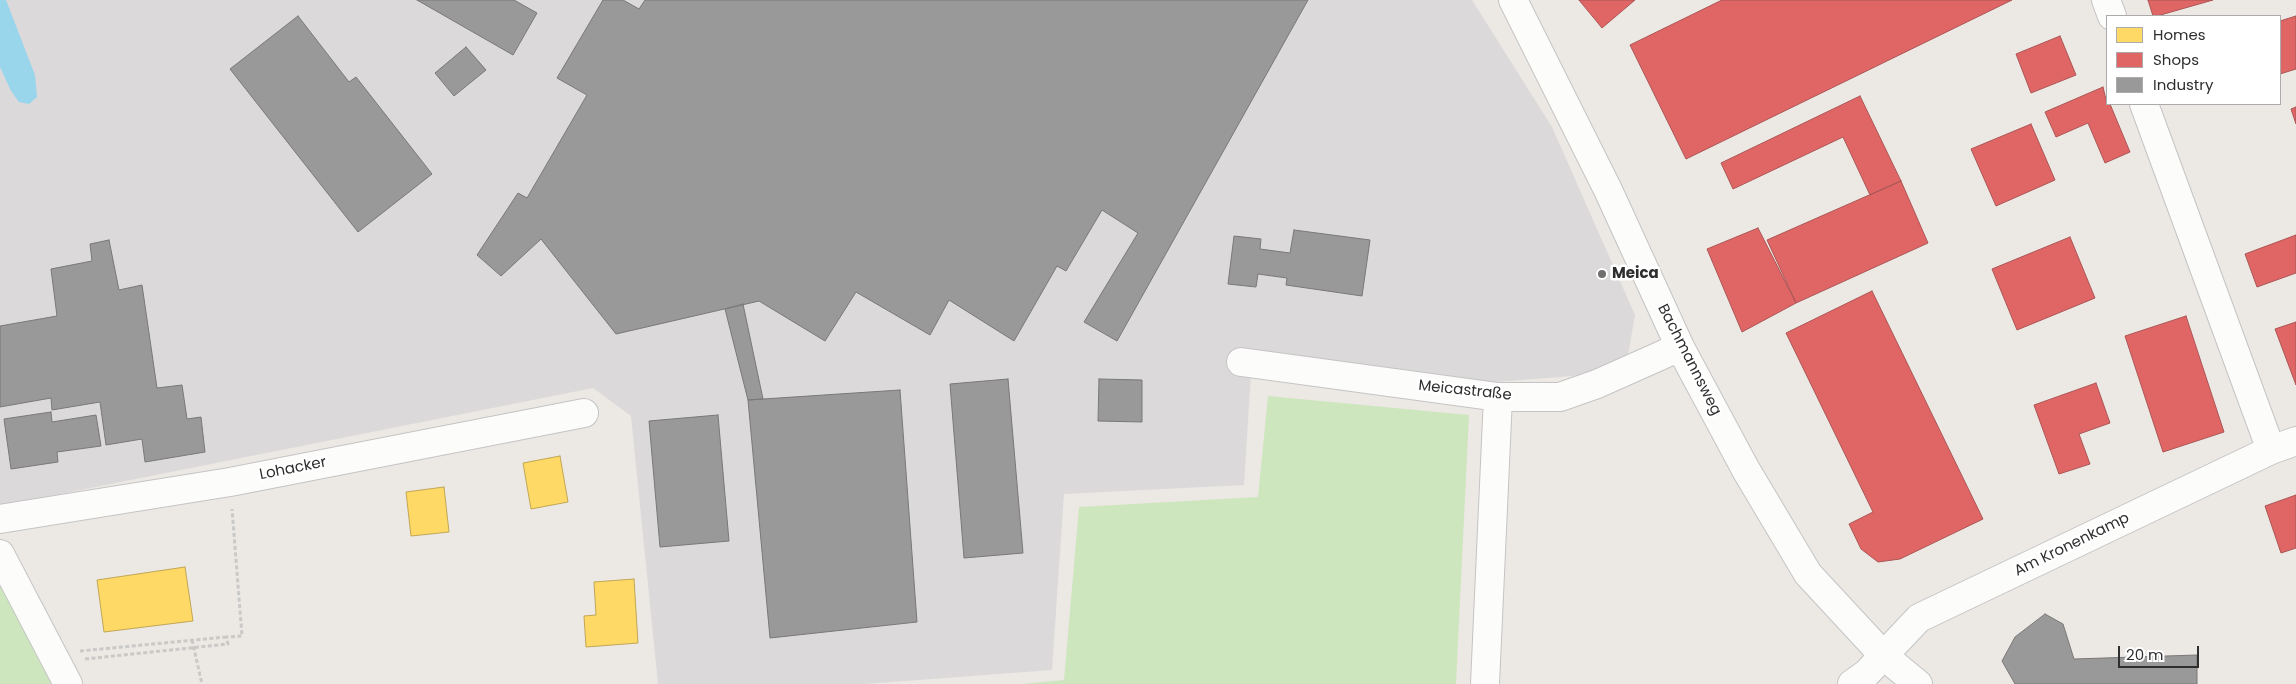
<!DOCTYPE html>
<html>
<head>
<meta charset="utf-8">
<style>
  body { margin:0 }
  #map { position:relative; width:2296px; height:684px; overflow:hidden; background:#ece8e4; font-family:Poppins,sans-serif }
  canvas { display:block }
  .legend { position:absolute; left:2106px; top:15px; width:175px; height:90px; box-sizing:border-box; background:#fff; border:1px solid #ababab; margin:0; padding:6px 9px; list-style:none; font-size:15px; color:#2e2e2e }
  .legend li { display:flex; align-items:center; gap:10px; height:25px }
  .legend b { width:25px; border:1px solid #ababab }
  .scale { position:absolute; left:2118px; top:646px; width:81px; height:22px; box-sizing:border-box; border:2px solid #2e2e2e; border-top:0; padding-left:6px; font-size:15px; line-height:18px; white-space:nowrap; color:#2e2e2e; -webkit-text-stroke:4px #fff; paint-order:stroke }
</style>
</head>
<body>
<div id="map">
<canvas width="2296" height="684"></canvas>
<ul class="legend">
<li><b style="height:14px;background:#ffd966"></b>Homes</li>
<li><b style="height:14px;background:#e06666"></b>Shops</li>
<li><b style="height:14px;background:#999"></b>Industry</li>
</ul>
<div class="scale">20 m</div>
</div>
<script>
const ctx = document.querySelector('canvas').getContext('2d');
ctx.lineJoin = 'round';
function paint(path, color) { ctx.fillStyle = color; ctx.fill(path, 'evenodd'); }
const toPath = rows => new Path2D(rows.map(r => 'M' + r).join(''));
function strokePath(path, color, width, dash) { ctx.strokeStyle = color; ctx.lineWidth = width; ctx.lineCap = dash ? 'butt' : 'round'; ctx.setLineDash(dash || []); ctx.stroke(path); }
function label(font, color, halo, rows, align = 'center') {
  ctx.font = font + ' Poppins,sans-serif'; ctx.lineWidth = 5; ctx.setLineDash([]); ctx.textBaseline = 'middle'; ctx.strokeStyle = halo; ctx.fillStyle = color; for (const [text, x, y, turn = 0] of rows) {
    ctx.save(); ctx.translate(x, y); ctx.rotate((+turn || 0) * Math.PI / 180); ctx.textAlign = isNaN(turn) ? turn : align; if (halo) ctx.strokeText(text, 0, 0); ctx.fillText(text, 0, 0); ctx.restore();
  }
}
paint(toPath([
  [0,0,1472,0,1552,127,1635,315,1628,355,1586,375,1494,382,1252,358,1244,485,1064,494,1052,670,865,684,658,684,631,416,593,388,0,506]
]), '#dcd9db');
paint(toPath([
  [1268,396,1469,415,1456,684,1022,684,1064,680,1079,507,1258,497],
  [0,580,55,684,0,684]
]), '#cee6be');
paint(toPath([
  [0,0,6,0,35,75,37,97,29,104,19,102,11,91,0,67]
]), '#99d6ec');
const homes = toPath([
  [560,456,568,502,531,509,523,463,560,456],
  [444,487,449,532,411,536,406,492,444,487],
  [185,567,193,621,104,632,97,580,185,567],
  [634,579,638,643,586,647,584,616,596,615,594,582,634,579]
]);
paint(homes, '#ffd966');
strokePath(homes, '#c0a655', 1);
const shops = toPath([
  [1579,0,1635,0,1602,28,1579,0],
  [1722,0,2012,0,1686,159,1630,45,1722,0],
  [2148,0,2213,0,2157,16,2153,16,2148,0],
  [2296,16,2296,69,2280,74,2280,21,2296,16],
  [2060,36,2076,75,2031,93,2016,54,2060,36],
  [2103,87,2107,104,2110,104,2130,152,2105,163,2088,123,2056,137,2045,112,2103,87],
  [1860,96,1901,181,1870,195,1843,137,1733,189,1721,163,1860,96],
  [2296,107,2296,124,2291,109,2296,107],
  [2031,124,2055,180,1996,206,1971,149,2031,124],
  [1901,181,1928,243,1796,303,1767,240,1901,181],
  [1758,228,1796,303,1742,332,1707,249,1758,228],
  [2296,235,2296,273,2257,287,2245,254,2296,235],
  [2070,237,2095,298,2017,330,1992,269,2070,237],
  [1872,291,1983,519,1900,559,1878,562,1861,549,1849,524,1873,512,1786,333,1872,291],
  [2186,316,2224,432,2163,452,2125,336,2186,316],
  [2296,322,2296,385,2275,329,2296,322],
  [2096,383,2110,423,2079,434,2090,464,2059,474,2034,405,2096,383],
  [2296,495,2296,548,2281,553,2265,506,2296,495]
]);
paint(shops, '#e06666');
strokePath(shops, '#ab5555', 1);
const industry = toPath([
  [417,0,514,0,537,13,513,55,417,0],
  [603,0,623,0,639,9,645,0,1308,0,1117,341,1084,322,1138,233,1102,210,1066,271,1057,266,1014,341,949,300,930,335,856,292,825,341,759,301,616,334,541,239,501,276,477,255,518,193,527,198,587,95,557,78,603,0],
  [298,16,349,82,356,77,432,174,358,232,230,69,298,16],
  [466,47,486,70,454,96,435,73,466,47],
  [1294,230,1370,240,1362,296,1286,285,1287,278,1258,274,1256,287,1228,284,1234,236,1261,239,1260,249,1290,253,1294,230],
  [109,240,119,290,142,285,157,388,182,385,187,419,201,417,205,452,145,462,142,439,106,445,100,402,52,410,51,398,0,407,0,326,57,316,51,269,92,261,90,244,109,240],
  [743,304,763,399,748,400,725,309,743,304],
  [1008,379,1023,553,964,558,950,384,1008,379],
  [1099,379,1142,380,1142,422,1098,421,1099,379],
  [900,390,917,622,770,638,748,400,900,390],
  [51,412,52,422,96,415,101,446,57,452,58,462,11,469,4,419,51,412],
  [718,415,729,541,660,547,649,421,718,415],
  [2045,614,2063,624,2074,659,2197,655,2197,684,2015,684,2002,661,2015,637,2045,614]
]);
paint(industry, '#999');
strokePath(industry, '#797979', 1);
const minor = toPath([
  [1513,0,1608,190,1680,347,1746,470,1808,574,1884,656,1918,684],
  [2106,0,2112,16],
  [2144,104,2271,450],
  [1241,362,1498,397,1560,397,1597,384,1680,347],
  [0,519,230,482,584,413],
  [0,554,68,684],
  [1485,684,1498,397],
  [1852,684,1866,674,1919,618,2271,450,2296,441]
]);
strokePath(minor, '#c5c4c5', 30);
strokePath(toPath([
  [192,640,202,684],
  [80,651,226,637],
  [85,659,228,644,226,637,242,636,232,509]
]), '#c9c9c8', 3, [4, 2.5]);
strokePath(minor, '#fcfcfb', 28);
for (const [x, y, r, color] of [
  [1602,274,5,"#706f6e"]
]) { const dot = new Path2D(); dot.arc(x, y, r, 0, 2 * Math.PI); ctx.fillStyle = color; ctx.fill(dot); strokePath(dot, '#fff', 2); }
label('bold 15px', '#2e2e2e', '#fff', [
  ["Meica",1612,274]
], 'left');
label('15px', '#2e2e2e', '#fff', [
  ["Bachmannsweg",1689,360,63],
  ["Meicastraße",1465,391,6],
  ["Lohacker",293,469,-11],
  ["Am Kronenkamp",2072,545,-26]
]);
</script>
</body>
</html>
